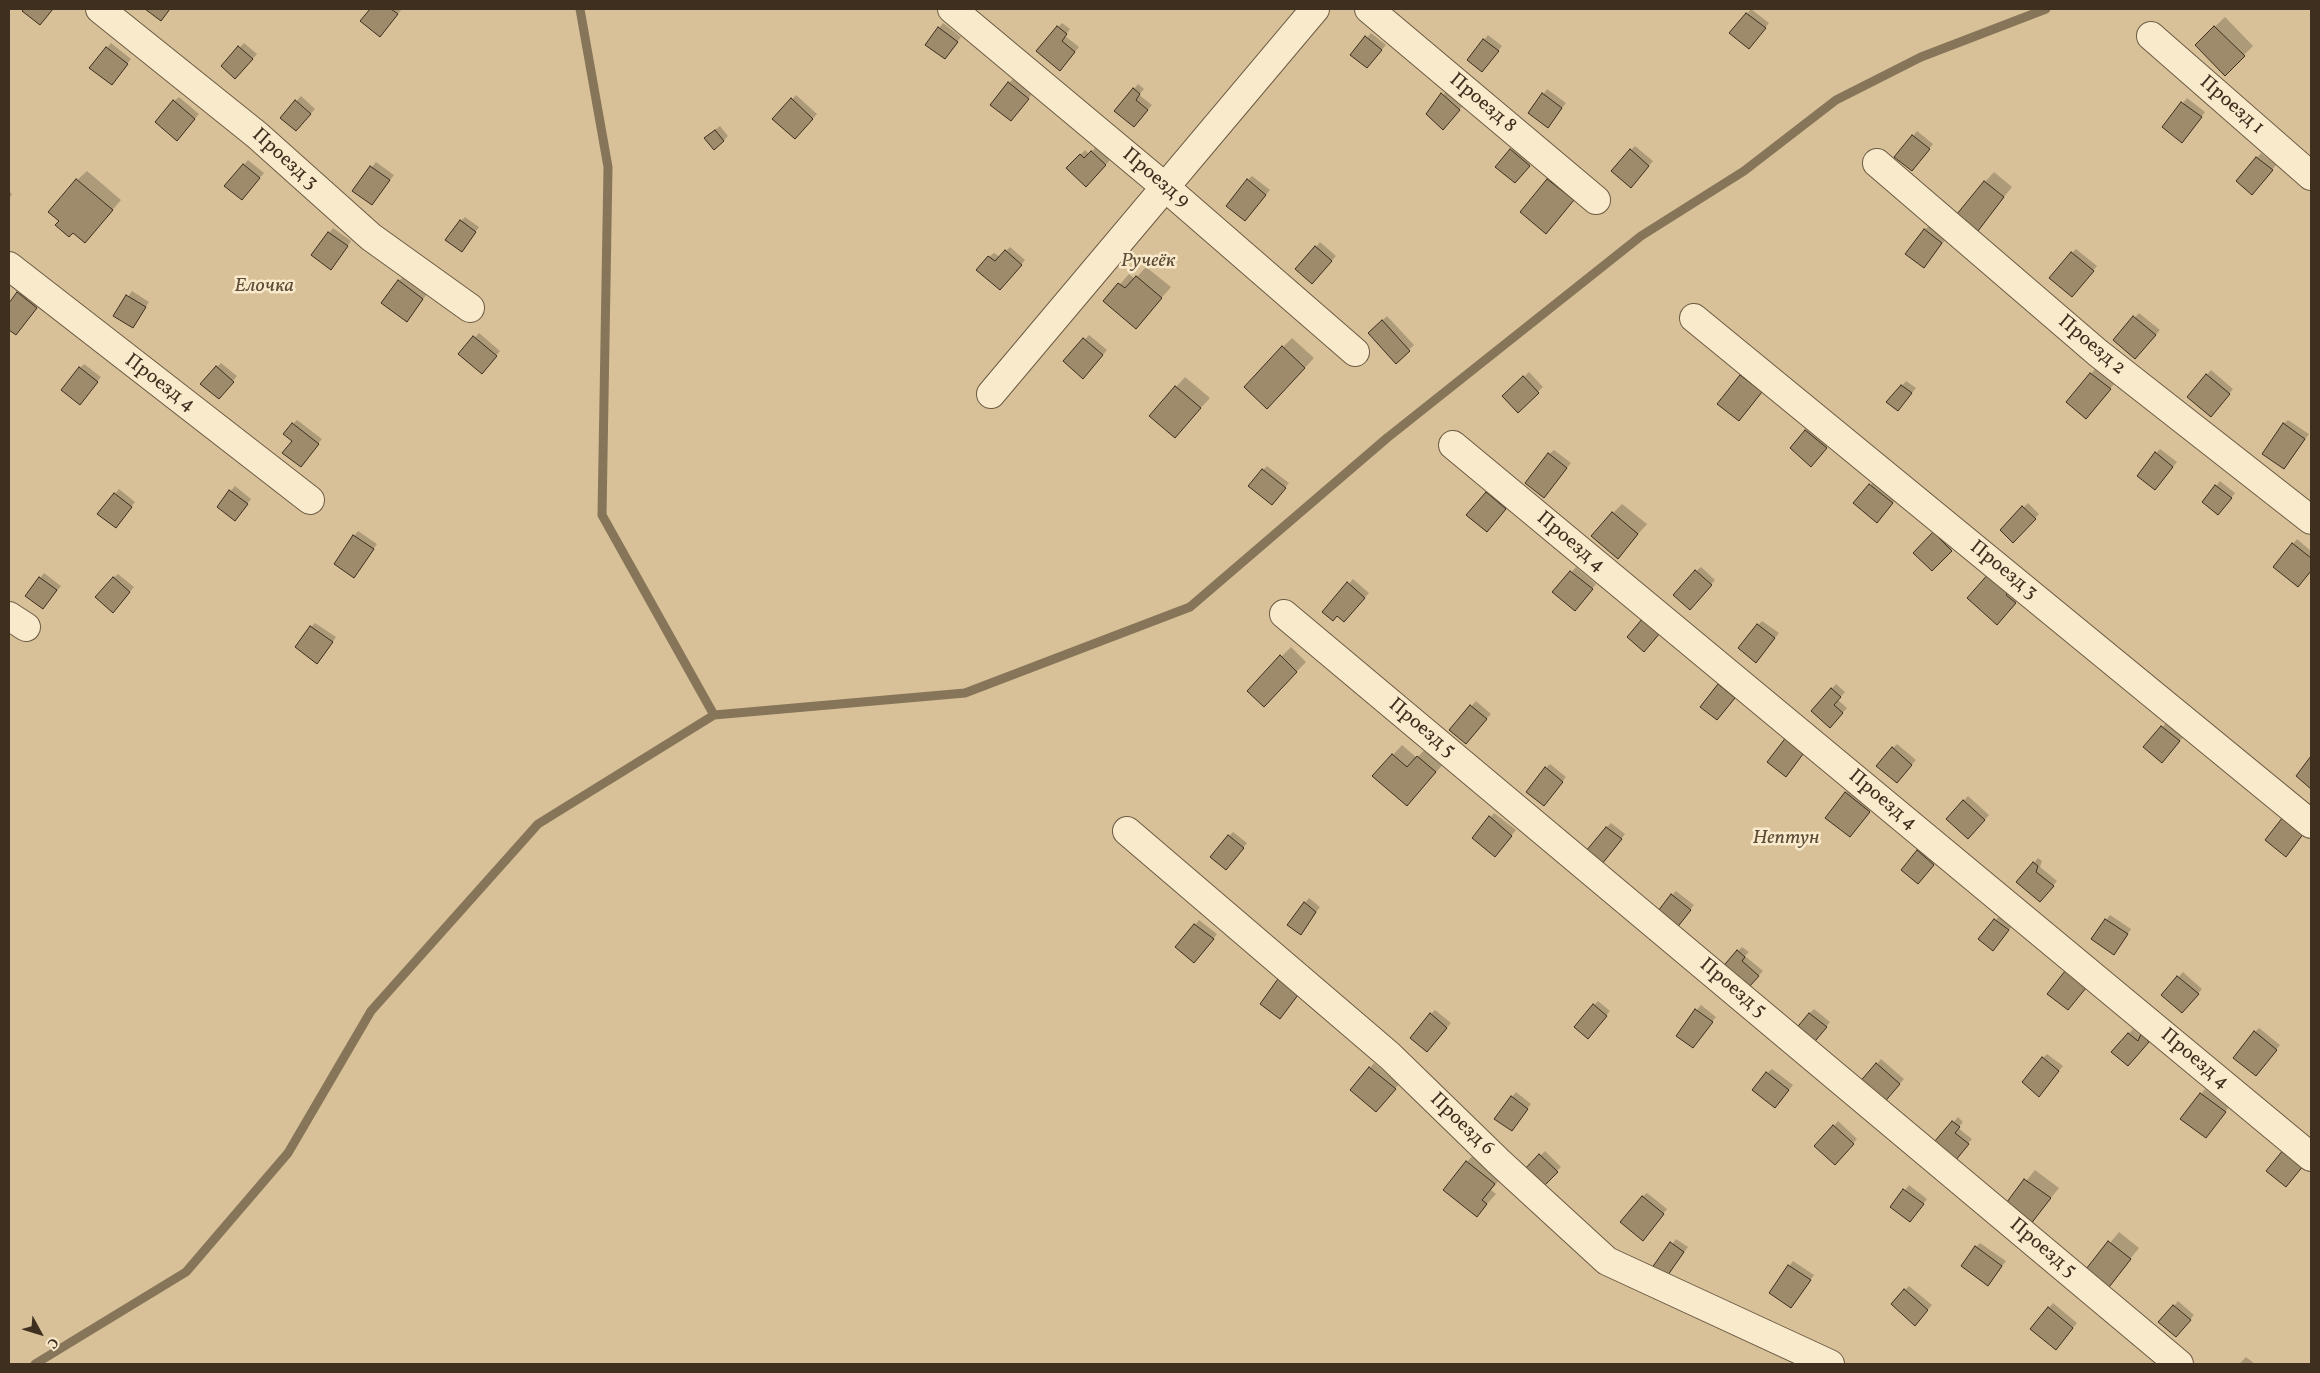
<!DOCTYPE html>
<html>
<head>
<meta charset="utf-8">
<style>
  body { margin:0 }
  #map { position:relative; width:2320px; height:1373px; overflow:hidden; background:#f7dfb1; font-family:Vollkorn,serif }
  canvas { display:block }
  .frame { position:absolute; inset:0; border:10px solid #3e2f1f; pointer-events:none }
  .north { position:absolute; left:15px; top:1308px; width:50px; height:50px; -webkit-text-stroke:4px #faeacc; paint-order:stroke; rotate:129deg; font-size:14px; font-weight:700; line-height:20px; text-align:center; color:#3e2f1f }
  .north::after { content:''; display:block; margin:auto; width:18px; height:22px; background:#3e2f1f; clip-path:polygon(50% 0,100% 100%,50% 72%,0 100%) }
</style>
</head>
<body>
<div id="map">
<canvas width="2320" height="1373"></canvas>
<div class="frame"></div>
<div class="north">С</div>
</div>
<script>
const ctx = document.querySelector('canvas').getContext('2d');
ctx.lineJoin = 'round';
function paint(path, color) { ctx.fillStyle = color; ctx.fill(path, 'evenodd'); }
const toPath = rows => new Path2D(rows.map(r => 'M' + r).join(''));
function strokePath(path, color, width, dash) { ctx.strokeStyle = color; ctx.lineWidth = width; ctx.lineCap = dash ? 'butt' : 'round'; ctx.setLineDash(dash || []); ctx.stroke(path); }
function label(font, color, halo, rows, align = 'center') {
  ctx.font = font + ' Vollkorn,serif'; ctx.lineWidth = 5; ctx.setLineDash([]); ctx.textBaseline = 'middle'; ctx.strokeStyle = halo; ctx.fillStyle = color; for (const [text, x, y, turn = 0] of rows) {
    ctx.save(); ctx.translate(x, y); ctx.rotate((+turn || 0) * Math.PI / 180); ctx.textAlign = isNaN(turn) ? turn : align; if (halo) ctx.strokeText(text, 0, 0); ctx.fillText(text, 0, 0); ctx.restore();
  }
}
paint(toPath([
  [9,9,2311,9,2311,1364,9,1364]
]), '#d8c198');
paint(toPath([
  [372,9,402,9,384,31,361,21],
  [1751,9,1769,23,1753,43,1731,33],
  [2225,17,2253,46,2225,74,2196,45],
  [943,23,961,37,949,53,927,44],
  [1062,23,1070,29,1065,36,1079,47,1065,65,1058,27],
  [1371,33,1386,45,1371,62,1352,55],
  [1488,35,1502,46,1487,66,1484,40],
  [111,43,131,59,116,79,91,67],
  [244,43,257,54,240,73,222,66],
  [1013,79,1032,94,1015,115,1009,83],
  [1138,84,1144,89,1139,95,1152,105,1139,121,1116,111],
  [1547,89,1566,103,1552,122,1530,113],
  [1447,90,1463,105,1448,124,1428,114],
  [796,95,817,114,795,138,774,118],
  [301,96,315,109,301,125,282,117],
  [179,97,199,114,181,135,174,101],
  [2187,98,2205,112,2187,137,2164,127],
  [720,126,728,136,723,141,710,134],
  [1917,131,1933,144,1916,165,1896,157],
  [1516,146,1533,161,1519,177,1511,150],
  [1635,146,1653,161,1635,182,1631,150],
  [1096,147,1110,160,1091,181,1068,168,1085,150,1089,154],
  [2261,153,2276,165,2257,188,2237,181],
  [248,160,264,173,246,194,226,186],
  [376,162,394,175,372,204,354,190],
  [1557,170,1582,190,1546,232,1521,212],
  [87,171,121,200,85,242,77,180],
  [1994,172,2012,187,1978,229,1985,182],
  [1252,176,1270,190,1249,215,1248,180],
  [9,191,12,194,9,199],
  [465,217,479,227,466,246,461,221],
  [1929,226,1946,239,1928,262,1924,230],
  [333,228,351,241,335,264,313,255],
  [1320,242,1336,256,1316,278,1316,247],
  [1010,247,1025,260,1005,284,989,257,994,253,1000,257],
  [2076,249,2097,266,2072,296,2072,253],
  [1146,267,1171,287,1136,327,1105,301,1129,274,1135,279],
  [403,277,427,294,407,320,399,281],
  [23,289,41,303,16,333,9,328,9,305],
  [132,291,149,302,137,322,115,315],
  [2139,313,2160,330,2140,353,2115,340],
  [1387,316,1414,345,1396,362,1369,333],
  [479,333,500,351,486,367,460,354],
  [1089,335,1107,350,1088,373,1065,361],
  [1292,338,1314,358,1277,398,1283,347],
  [221,363,237,376,223,393,217,367],
  [84,364,101,377,84,399,80,368],
  [2095,369,2114,384,2091,413,2068,402],
  [2211,370,2233,389,2215,411,2188,397],
  [1745,371,1765,387,1743,415,1741,376],
  [1529,372,1543,387,1518,411,1504,396],
  [1185,377,1210,398,1175,436,1151,415],
  [1906,381,1916,388,1902,405,1888,402],
  [297,420,322,439,305,461,294,441,293,424],
  [2288,420,2309,434,2284,468,2283,424],
  [1810,426,1830,443,1816,461,1791,448],
  [2160,449,2177,462,2159,484,2156,453],
  [1554,450,1571,463,1548,492,1549,454],
  [1267,466,1289,483,1276,499,1263,470],
  [1875,480,1897,498,1881,517,1855,503],
  [2220,481,2235,493,2223,509,2204,501],
  [235,486,251,499,239,515,218,506],
  [1491,488,1510,504,1491,526,1468,514],
  [119,489,135,502,120,522,99,513],
  [2028,503,2039,514,2013,541,2001,530],
  [1622,504,1647,524,1618,557,1613,513],
  [1938,529,1955,546,1932,570,1915,553],
  [358,531,377,544,358,572,354,536],
  [2297,539,2311,551,2311,570,2298,586,2293,544],
  [1576,567,1596,584,1579,605,1554,592],
  [1701,567,1715,580,1694,604,1696,571],
  [44,573,61,586,43,608,27,595],
  [1991,573,2025,593,1997,623],
  [118,574,134,587,117,607,113,578],
  [1353,579,1369,593,1348,616,1324,612],
  [1762,621,1779,633,1760,657,1758,625],
  [315,623,336,637,322,658,311,627],
  [1291,647,1306,662,1264,705,1248,690],
  [1723,681,1738,693,1717,719,1718,685],
  [1836,684,1845,692,1838,700,1847,708,1830,727,1812,711],
  [1476,701,1491,714,1470,738,1451,729],
  [2167,722,2184,736,2166,757,2145,747],
  [1897,744,1916,760,1901,777,1893,748],
  [1402,745,1417,758,1427,747,1445,762,1416,795,1393,755],
  [1550,764,1566,777,1548,800,1546,768],
  [1850,789,1873,807,1854,831,1846,793],
  [1968,796,1989,815,1973,833,1948,819],
  [1494,813,1516,830,1499,851,1473,838],
  [1611,823,1625,834,1607,858,1606,828],
  [1233,832,1247,843,1230,864,1229,836],
  [1922,847,1937,860,1922,878,1918,851],
  [2038,858,2042,861,2040,867,2057,881,2045,896,2018,882],
  [1676,891,1694,905,1676,928,1672,895],
  [1309,898,1320,907,1301,934,1305,903],
  [2000,915,2013,925,1997,945,1980,939],
  [2110,915,2131,929,2118,949,2092,938],
  [1199,920,1217,934,1199,957,1177,947],
  [1742,947,1749,952,1745,956,1763,971,1745,991,1738,951],
  [2183,972,2202,989,2187,1007,2163,995],
  [1598,1001,1610,1011,1592,1033,1594,1005],
  [1701,1005,1716,1017,1697,1042,1677,1035],
  [1814,1009,1830,1022,1816,1040,1810,1013],
  [1435,1010,1451,1023,1432,1046,1431,1014],
  [2259,1028,2280,1045,2260,1070,2255,1032],
  [2133,1029,2142,1037,2147,1031,2153,1036,2132,1060,2113,1052],
  [2047,1054,2063,1066,2043,1091,2043,1058],
  [1881,1059,1904,1079,1886,1098,1877,1064],
  [1374,1063,1399,1084,1381,1106,1370,1068],
  [1772,1069,1793,1085,1780,1102,1767,1073],
  [2205,1089,2229,1107,2206,1137,2201,1094],
  [1516,1092,1531,1104,1516,1125,1512,1097],
  [1958,1117,1963,1122,1958,1128,1972,1139,1955,1160,1931,1148],
  [1838,1121,1857,1139,1839,1159,1834,1126],
  [1545,1151,1561,1167,1542,1186,1526,1170],
  [1476,1152,1504,1174,1491,1190,1496,1194,1477,1215,1467,1162],
  [2035,1170,2059,1188,2030,1224,2006,1206],
  [1909,1185,1927,1199,1914,1216,1892,1207],
  [1647,1193,1667,1209,1647,1234,1642,1197],
  [2119,1232,2139,1248,2106,1289,2085,1273],
  [1676,1239,1688,1247,1667,1276,1651,1272],
  [1980,1243,2006,1261,1992,1280,1976,1247],
  [1793,1261,1814,1275,1791,1306,1771,1292],
  [1909,1286,1932,1305,1919,1320,1905,1290],
  [2178,1301,2194,1315,2180,1331,2174,1306],
  [2053,1303,2077,1323,2060,1344,2032,1328],
  [2246,1357,2255,1364,2239,1364]
]), '#0003');
strokePath(toPath([
  [580,9,608,167,602,515,714,715],
  [35,1364,186,1272,288,1153,371,1011,538,824,714,715,965,693,1190,607,1387,438,1641,236,1744,171,1836,100,1921,57,2046,9]
]), '#877559', 9);
const building = toPath([
  [24,9,53,9,40,25,22,11,24,9],
  [145,9,170,9,161,21,145,9],
  [370,9,391,9,398,14,380,37,360,21,370,9],
  [1746,13,1766,28,1749,49,1729,33,1746,13],
  [1057,26,1067,34,1062,41,1075,52,1060,71,1036,51,1057,26],
  [2214,26,2245,56,2225,76,2195,45,2214,26],
  [938,27,958,42,945,59,925,45,938,27],
  [1365,36,1382,50,1367,68,1350,55,1365,36],
  [1483,39,1499,51,1482,72,1467,60,1483,39],
  [238,46,253,59,235,79,221,66,238,46],
  [106,47,128,64,112,85,89,68,106,47],
  [1008,82,1029,99,1011,121,990,105,1008,82],
  [1133,88,1140,94,1136,100,1148,110,1134,127,1114,111,1133,88],
  [1441,93,1460,110,1443,130,1426,114,1441,93],
  [1542,93,1562,108,1548,128,1528,113,1542,93],
  [791,98,813,119,795,139,772,119,791,98],
  [173,100,195,119,177,141,155,122,173,100],
  [295,100,311,114,296,131,280,118,295,100],
  [2181,102,2202,117,2182,143,2162,127,2181,102],
  [715,130,724,141,714,150,704,138,715,130],
  [1912,135,1930,149,1912,171,1894,157,1912,135],
  [1510,149,1530,166,1515,183,1495,167,1510,149],
  [1630,149,1649,166,1631,188,1611,171,1630,149],
  [1091,151,1106,165,1086,187,1066,168,1080,154,1084,158,1091,151],
  [2256,157,2273,170,2252,195,2236,181,2256,157],
  [243,164,260,178,242,200,224,186,243,164],
  [370,166,390,180,372,205,352,191,370,166],
  [76,179,113,210,85,243,73,233,69,237,55,225,59,221,48,212,76,179],
  [1247,179,1266,195,1245,221,1226,206,1247,179],
  [1547,179,1574,200,1546,234,1520,212,1547,179],
  [1984,181,2004,197,1978,231,1957,214,1984,181],
  [460,220,476,232,462,252,445,240,460,220],
  [1924,229,1942,243,1924,268,1905,254,1924,229],
  [328,232,348,246,331,270,311,255,328,232],
  [1315,246,1332,261,1312,284,1295,269,1315,246],
  [1005,250,1022,265,1000,290,976,270,988,256,995,261,1005,250],
  [2071,252,2094,271,2072,297,2049,278,2071,252],
  [1136,276,1162,298,1136,329,1103,301,1118,283,1125,288,1136,276],
  [398,280,423,299,407,322,381,303,398,280],
  [17,292,37,308,16,335,9,330,9,303,17,292],
  [126,295,146,307,133,328,113,316,126,295],
  [2133,316,2156,335,2135,359,2113,340,2133,316],
  [1382,320,1410,351,1396,364,1368,333,1382,320],
  [473,336,497,356,482,374,458,354,473,336],
  [1083,338,1103,355,1083,379,1063,361,1083,338],
  [1282,346,1305,368,1267,409,1244,387,1282,346],
  [216,366,234,382,219,399,200,384,216,366],
  [79,367,98,382,80,405,61,390,79,367],
  [2090,373,2111,389,2086,419,2066,402,2090,373],
  [2206,374,2230,394,2211,417,2187,397,2206,374],
  [1740,375,1762,392,1739,421,1717,404,1740,375],
  [1523,376,1539,393,1518,413,1502,396,1523,376],
  [1901,385,1912,393,1898,411,1886,402,1901,385],
  [1175,386,1201,408,1175,438,1149,416,1175,386],
  [292,423,319,444,301,467,282,453,292,441,283,434,292,423],
  [2283,423,2305,439,2284,469,2262,454,2283,423],
  [1805,430,1827,448,1811,467,1790,448,1805,430],
  [2155,452,2173,467,2155,490,2137,476,2155,452],
  [1548,453,1567,468,1544,498,1525,483,1548,453],
  [1262,469,1286,488,1272,505,1248,486,1262,469],
  [1869,484,1893,503,1877,523,1853,503,1869,484],
  [2215,485,2232,498,2218,515,2202,502,2215,485],
  [229,490,248,504,235,521,217,507,229,490],
  [1486,492,1506,509,1487,532,1466,515,1486,492],
  [114,493,132,507,116,528,97,514,114,493],
  [2022,506,2036,519,2013,543,2000,530,2022,506],
  [1612,512,1638,534,1618,559,1591,536,1612,512],
  [1933,532,1952,551,1932,571,1913,553,1933,532],
  [353,535,374,549,354,578,334,564,353,535],
  [2292,543,2311,558,2311,571,2298,587,2273,567,2292,543],
  [1695,570,1712,585,1690,610,1673,595,1695,570],
  [1570,571,1593,589,1575,611,1552,592,1570,571],
  [1990,572,2010,590,2006,595,2016,603,1997,625,1967,598,1990,572],
  [39,577,57,590,43,609,25,596,39,577],
  [113,577,130,592,113,613,95,597,113,577],
  [1347,582,1365,598,1344,622,1337,616,1333,621,1322,612,1347,582],
  [1643,618,1660,633,1644,652,1627,637,1643,618],
  [1757,624,1775,638,1756,663,1738,648,1757,624],
  [310,626,333,642,317,664,295,647,310,626],
  [1280,655,1297,672,1264,707,1247,691,1280,655],
  [1718,684,1735,698,1717,720,1700,707,1718,684],
  [1831,688,1841,697,1834,705,1843,713,1830,728,1811,711,1831,688],
  [1470,705,1487,719,1466,744,1449,730,1470,705],
  [2161,726,2180,741,2162,763,2143,747,2161,726],
  [1787,736,1806,750,1786,777,1767,762,1787,736],
  [1892,747,1912,765,1897,783,1876,766,1892,747],
  [1392,754,1407,767,1417,756,1436,772,1407,806,1372,776,1392,754],
  [2311,756,2311,789,2296,776,2311,756],
  [1545,767,1563,782,1544,806,1526,792,1545,767],
  [1845,792,1870,812,1850,837,1825,818,1845,792],
  [1963,800,1985,820,1968,839,1946,819,1963,800],
  [1489,816,1512,836,1495,857,1472,838,1489,816],
  [2283,817,2304,833,2286,857,2265,840,2283,817],
  [1606,827,1622,839,1602,864,1586,851,1606,827],
  [1228,835,1244,848,1226,870,1210,857,1228,835],
  [1917,850,1934,865,1918,884,1901,870,1917,850],
  [2033,862,2038,866,2036,872,2054,886,2040,902,2016,882,2033,862],
  [1671,894,1691,910,1672,934,1652,919,1671,894],
  [1304,902,1316,912,1301,935,1287,925,1304,902],
  [1994,919,2009,930,1993,951,1978,939,1994,919],
  [2105,919,2128,934,2114,955,2091,939,2105,919],
  [1194,924,1214,939,1194,963,1175,947,1194,924],
  [1737,950,1745,957,1742,961,1759,976,1740,997,1715,976,1737,950],
  [2065,971,2086,988,2068,1010,2047,994,2065,971],
  [1280,976,1301,991,1280,1019,1260,1004,1280,976],
  [2177,976,2199,994,2182,1013,2161,995,2177,976],
  [1593,1004,1607,1016,1588,1039,1574,1027,1593,1004],
  [1695,1009,1713,1022,1693,1048,1676,1036,1695,1009],
  [1430,1013,1447,1028,1427,1052,1410,1038,1430,1013],
  [1809,1013,1827,1027,1811,1046,1794,1031,1809,1013],
  [2254,1031,2277,1050,2256,1076,2233,1058,2254,1031],
  [2128,1033,2138,1041,2141,1034,2149,1042,2128,1066,2111,1052,2128,1033],
  [2042,1057,2059,1071,2039,1097,2022,1082,2042,1057],
  [1876,1063,1900,1084,1882,1105,1858,1084,1876,1063],
  [1369,1067,1396,1089,1376,1112,1350,1090,1369,1067],
  [1766,1072,1789,1090,1775,1108,1752,1090,1766,1072],
  [2200,1093,2226,1112,2206,1138,2180,1119,2200,1093],
  [1511,1096,1528,1109,1512,1131,1494,1119,1511,1096],
  [1952,1121,1960,1127,1955,1133,1969,1144,1951,1166,1929,1148,1952,1121],
  [1833,1125,1854,1144,1835,1165,1814,1146,1833,1125],
  [2284,1149,2304,1165,2286,1187,2266,1171,2284,1149],
  [1539,1154,1558,1172,1542,1188,1524,1170,1539,1154],
  [1466,1161,1495,1184,1482,1200,1487,1204,1477,1217,1443,1190,1466,1161],
  [2024,1179,2051,1198,2030,1225,2004,1206,2024,1179],
  [1903,1189,1924,1204,1910,1222,1890,1207,1903,1189],
  [1642,1196,1664,1214,1643,1241,1620,1222,1642,1196],
  [2108,1241,2131,1259,2106,1291,2083,1273,2108,1241],
  [1670,1242,1684,1252,1663,1282,1649,1272,1670,1242],
  [1975,1246,2002,1266,1988,1286,1961,1266,1975,1246],
  [1788,1265,1811,1280,1791,1308,1769,1293,1788,1265],
  [1904,1289,1928,1310,1915,1326,1891,1304,1904,1289],
  [2173,1305,2191,1320,2176,1337,2158,1322,2173,1305],
  [2048,1307,2073,1328,2056,1350,2030,1329,2048,1307]
]);
paint(building, '#9e8b6b');
strokePath(building, '#3e2f1f', 1);
const minor = toPath([
  [100,9,257,135,371,237,470,308],
  [952,9,1165,187,1355,352],
  [1369,9,1596,200],
  [2151,36,2311,176],
  [1877,163,2098,353,2311,520],
  [9,266,310,500],
  [1694,318,2311,824],
  [991,394,1315,9],
  [1453,445,2311,1157],
  [1284,614,2179,1364],
  [9,616,26,627],
  [1127,831,1390,1056,1498,1161,1607,1261,1830,1364]
]);
strokePath(minor, '#6c5b44', 30);
strokePath(minor, '#faeacc', 28);
label('20px', '#3e2f1f', '#faeacc', [
  ["Проезд 8",1482,104,40],
  ["Проезд 1",2231,106,41],
  ["Проезд 3",284,160,42],
  ["Проезд 9",1155,179,40],
  ["Проезд 2",2091,346,40],
  ["Проезд 4",159,384,37],
  ["Проезд 4",1570,543,40],
  ["Проезд 3",2003,571,39],
  ["Проезд 5",1421,729,40],
  ["Проезд 4",1882,801,40],
  ["Проезд 5",1732,989,40],
  ["Проезд 4",2194,1060,40],
  ["Проезд 6",1461,1125,44],
  ["Проезд 5",2042,1249,40]
]);
label('italic 20px', '#5d4c37', '#faeacc', [
  ["Ручеёк",1148,262],
  ["Елочка",264,287],
  ["Нептун",1786,839]
]);
</script>
</body>
</html>
